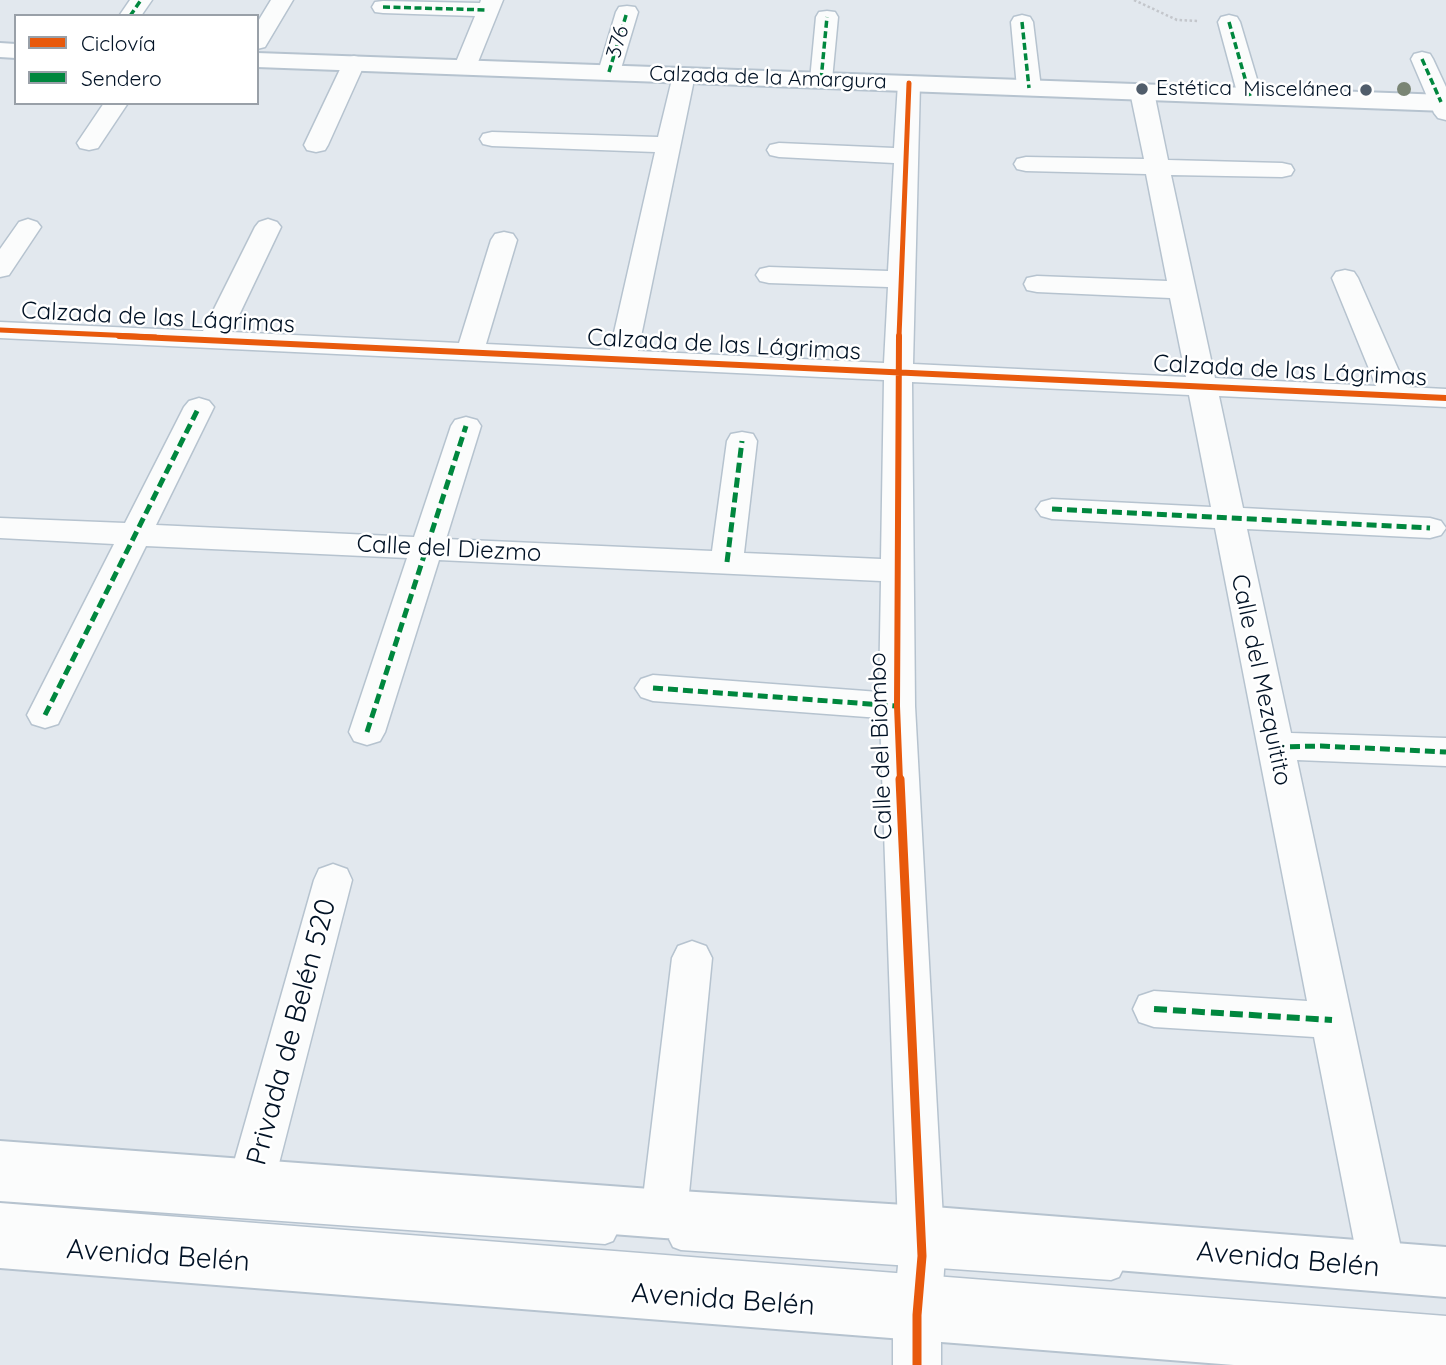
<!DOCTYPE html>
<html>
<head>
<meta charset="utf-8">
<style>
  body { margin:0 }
  #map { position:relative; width:1446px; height:1365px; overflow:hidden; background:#e2e8ee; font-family:Quicksand,sans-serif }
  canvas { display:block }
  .legend { position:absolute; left:14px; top:14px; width:245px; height:91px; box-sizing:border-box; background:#fff; border:2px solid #99a0a8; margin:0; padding:9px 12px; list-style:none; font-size:21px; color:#011225 }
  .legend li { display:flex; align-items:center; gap:14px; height:35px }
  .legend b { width:35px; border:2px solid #99a0a8 }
</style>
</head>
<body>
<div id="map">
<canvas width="1446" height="1365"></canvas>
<ul class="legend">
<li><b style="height:9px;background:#e8590c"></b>Ciclovía</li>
<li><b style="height:9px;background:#00873e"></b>Sendero</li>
</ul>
</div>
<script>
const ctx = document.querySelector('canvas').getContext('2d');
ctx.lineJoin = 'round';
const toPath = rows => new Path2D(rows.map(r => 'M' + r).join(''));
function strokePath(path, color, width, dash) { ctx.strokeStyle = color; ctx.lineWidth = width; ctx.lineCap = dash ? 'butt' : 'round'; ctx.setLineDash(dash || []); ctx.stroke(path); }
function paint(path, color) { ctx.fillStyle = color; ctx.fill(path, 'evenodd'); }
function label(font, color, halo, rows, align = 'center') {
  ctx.font = font + ' Quicksand,sans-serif'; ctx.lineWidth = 5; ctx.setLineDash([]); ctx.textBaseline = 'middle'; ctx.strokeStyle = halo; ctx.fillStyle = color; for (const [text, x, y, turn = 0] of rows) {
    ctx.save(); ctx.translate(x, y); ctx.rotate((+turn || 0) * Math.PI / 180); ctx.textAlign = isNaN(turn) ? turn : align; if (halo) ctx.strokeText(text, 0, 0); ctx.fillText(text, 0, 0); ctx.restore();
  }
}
const service = toPath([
  [0,1179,605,1222,613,1225,617,1233,613,1241,605,1244,0,1201,0,1179],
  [0,1203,1446,1316,1446,1340,0,1225,0,1203],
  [681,1228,1111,1258,1119,1261,1123,1269,1119,1277,1111,1280,681,1250,673,1247,669,1239,673,1231,681,1228]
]);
const minor = toPath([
  [130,0,152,0,141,16,119,16,130,0],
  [271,0,293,0,265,47,257,49,257,23,271,0],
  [481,0,503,0,476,67,473,72,465,74,457,72,454,67,475,16,383,13,375,12,372,7,375,2,383,1,480,3,481,0],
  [627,6,635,7,638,12,620,72,617,77,601,77,598,72,616,12,619,7,627,6],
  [827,11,835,12,838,17,832,80,829,85,821,87,813,85,810,80,816,17,819,12,827,11],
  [1022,15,1030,17,1033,22,1041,88,1037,93,1029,95,1021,93,1017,88,1011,22,1014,17,1022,15],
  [1229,15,1237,17,1240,22,1262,96,1258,101,1242,101,1238,96,1218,22,1221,17,1229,15],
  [1422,52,1430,54,1433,59,1446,87,1446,120,1438,118,1434,113,1411,59,1414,54,1422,52],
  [354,56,362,58,365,63,328,145,325,150,316,152,307,150,304,145,343,63,346,58,354,56],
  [684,68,692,70,695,75,638,351,884,363,888,287,769,283,760,281,756,275,760,269,769,267,888,271,894,163,779,157,770,155,767,150,770,145,779,143,894,148,898,83,901,78,909,76,917,78,920,83,913,364,1186,377,1170,298,1037,292,1027,290,1024,284,1027,278,1037,276,1167,281,1146,174,1026,171,1017,169,1014,164,1017,159,1026,157,1144,159,1130,92,1134,87,1142,85,1150,87,1154,92,1168,160,1282,163,1291,165,1294,170,1291,175,1282,177,1171,175,1215,378,1376,386,1332,278,1336,272,1345,270,1354,272,1358,278,1406,387,1446,389,1446,407,1219,396,1243,508,1430,518,1441,521,1446,528,1441,535,1430,538,1247,529,1291,733,1446,738,1446,766,1297,760,1405,1267,1399,1283,1382,1289,1365,1283,1359,1267,1314,1037,1154,1027,1139,1022,1133,1009,1139,996,1154,991,1307,1001,1215,528,1052,519,1041,516,1036,509,1041,502,1052,499,1211,507,1189,395,912,382,915,706,945,1256,941,1315,941,1365,893,1365,893,1315,899,1256,880,718,653,701,641,697,635,688,641,679,653,675,879,692,881,581,439,560,385,732,380,741,367,745,354,741,349,732,407,558,146,546,58,724,45,728,32,724,27,715,114,544,0,538,0,518,125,523,184,407,189,401,199,398,209,401,214,407,156,525,414,537,451,426,455,420,466,417,477,420,481,426,446,539,712,551,727,441,731,434,742,432,753,434,757,441,744,553,881,559,884,380,0,338,0,322,203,331,255,227,259,222,268,219,277,222,281,227,231,332,459,343,491,240,495,234,504,232,513,234,517,240,486,344,610,350,655,152,492,146,483,144,480,139,483,134,492,132,658,137,673,75,676,70,684,68],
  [104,103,128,103,98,148,89,150,80,148,77,143,104,103],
  [28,219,37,222,41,227,9,275,0,277,0,249,19,222,28,219],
  [333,864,347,869,352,880,274,1183,267,1198,251,1204,235,1198,228,1183,314,880,319,869,333,864],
  [692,941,706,946,712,958,687,1214,680,1229,664,1235,648,1229,641,1214,672,958,678,946,692,941]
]);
const tertiary = toPath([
  [0,43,16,44,16,58,0,57,0,43],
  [257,53,1446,95,1446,111,257,67,257,53]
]);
const secondary = toPath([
  [0,1141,664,1190,921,1206,1446,1247,1446,1297,921,1254,664,1238,0,1187,0,1141],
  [0,1220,1446,1328,1446,1365,1234,1365,0,1268,0,1220]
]);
strokePath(service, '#b6c3cf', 3);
strokePath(minor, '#b6c3cf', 3);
strokePath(tertiary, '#b6c3cf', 4);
strokePath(secondary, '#b6c3cf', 4);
strokePath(toPath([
  [1134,0,1177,20,1199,21]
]), '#c3c6cb', 2.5, [2.5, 2.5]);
paint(service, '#fbfcfc');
paint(minor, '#fbfcfc');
paint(tertiary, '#fbfcfc');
paint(secondary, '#fbfcfc');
strokePath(toPath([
  [383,7,488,10],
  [130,16,141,0],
  [1022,22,1029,88],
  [1229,22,1250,96],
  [1422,59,1441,102],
  [609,72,627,12],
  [821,80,827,17]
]), '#00873e', 3.5, [7, 3.5]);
strokePath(toPath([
  [1052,509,1430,528],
  [727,562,742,441],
  [653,688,897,706],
  [45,715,199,407],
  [367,732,466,426],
  [1275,747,1321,746,1446,752]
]), '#00873e', 5, [10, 5]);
strokePath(toPath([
  [1154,1009,1332,1020]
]), '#00873e', 6, [13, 6]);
strokePath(toPath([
  [0,330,156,337],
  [899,337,909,83]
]), '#e8590c', 5);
strokePath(toPath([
  [119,336,1446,398],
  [899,336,897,706,900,781]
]), '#e8590c', 6);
strokePath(toPath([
  [900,779,922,1256,917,1315,917,1365]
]), '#e8590c', 9);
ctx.fillStyle = '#7a8574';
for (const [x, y] of [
  [1404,89]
]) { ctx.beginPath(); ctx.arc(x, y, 7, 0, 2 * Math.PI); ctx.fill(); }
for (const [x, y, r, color] of [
  [1142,89,7,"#505d6b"],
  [1366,90,7,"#505d6b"]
]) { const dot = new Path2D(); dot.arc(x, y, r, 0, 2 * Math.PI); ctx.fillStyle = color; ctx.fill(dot); strokePath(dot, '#fff', 2.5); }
label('21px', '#011225', '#fff', [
  ["376",618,42,-74],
  ["Calzada de la Amargura",768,78,2]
]);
label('21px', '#011225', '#fff', [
  ["Estética",1156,89],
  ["Miscelánea",1352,90,"right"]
], 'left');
label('24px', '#011225', '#fff', [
  ["Calzada de las Lágrimas",158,318,3],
  ["Calzada de las Lágrimas",724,345,3],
  ["Calzada de las Lágrimas",1290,371,3],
  ["Calle del Diezmo",449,549,3],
  ["Calle del Mezquitito",1261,680,78],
  ["Calle del Biombo",881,746,-92]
]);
label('28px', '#011225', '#fff', [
  ["Privada de Belén 520",292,1032,-75],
  ["Avenida Belén",158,1256,4],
  ["Avenida Belén",1288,1260,5],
  ["Avenida Belén",723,1300,4]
]);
</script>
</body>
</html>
